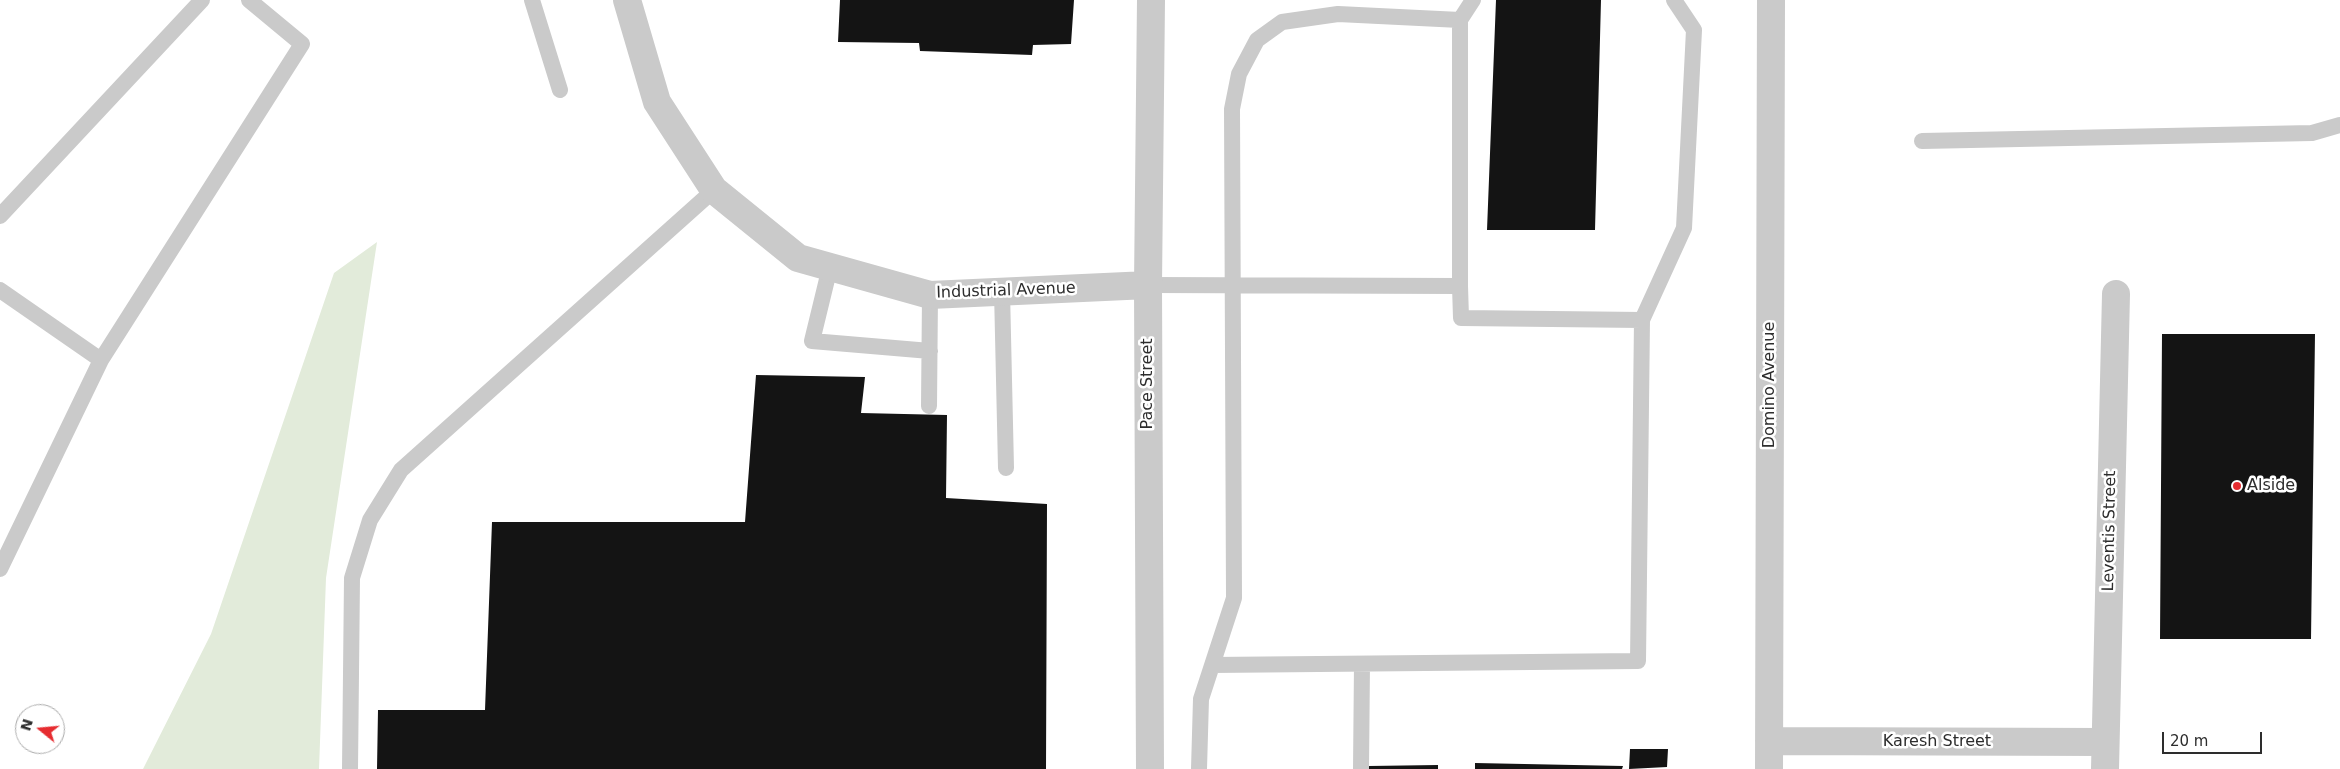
<!DOCTYPE html>
<html>
<head>
<meta charset="utf-8">
<style>
  body { margin:0 }
  #map { position:relative; width:2340px; height:769px; overflow:hidden; background:#fff; font-family:"DejaVu Sans",sans-serif }
  canvas { display:block }
  .north { position:absolute; left:15px; top:704px; width:50px; height:50px; box-sizing:border-box; background:#fff; border:1px solid #ababab; border-radius:50%; rotate:287deg; font-size:14px; font-weight:700; line-height:20px; text-align:center; color:#2d2d2d }
  .north::after { content:''; display:block; margin:auto; width:18px; height:22px; background:#e62c30; clip-path:polygon(50% 0,100% 100%,50% 72%,0 100%) }
  .scale { position:absolute; left:2162px; top:732px; width:100px; height:22px; box-sizing:border-box; border:2px solid #2d2d2d; border-top:0; padding-left:6px; font-size:15px; line-height:18px; white-space:nowrap; color:#2d2d2d; -webkit-text-stroke:4px #fff; paint-order:stroke }
</style>
</head>
<body>
<div id="map">
<canvas width="2340" height="769"></canvas>
<div class="north">N</div>
<div class="scale">20 m</div>
</div>
<script>
const ctx = document.querySelector('canvas').getContext('2d');
ctx.lineJoin = 'round';
function paint(path, color) { ctx.fillStyle = color; ctx.fill(path, 'evenodd'); }
const toPath = rows => new Path2D(rows.map(r => 'M' + r).join(''));
function strokePath(path, color, width, dash) { ctx.strokeStyle = color; ctx.lineWidth = width; ctx.lineCap = dash ? 'butt' : 'round'; ctx.setLineDash(dash || []); ctx.stroke(path); }
function label(font, color, halo, rows, align = 'center') {
  ctx.font = font + ' "DejaVu Sans",sans-serif'; ctx.lineWidth = 5; ctx.setLineDash([]); ctx.textBaseline = 'middle'; ctx.strokeStyle = halo; ctx.fillStyle = color; for (const [text, x, y, turn = 0] of rows) {
    ctx.save(); ctx.translate(x, y); ctx.rotate((+turn || 0) * Math.PI / 180); ctx.textAlign = isNaN(turn) ? turn : align; if (halo) ctx.strokeText(text, 0, 0); ctx.fillText(text, 0, 0); ctx.restore();
  }
}
paint(toPath([
  [377,242,326,578,319,769,143,769,211,634,334,273]
]), '#e2ebda');
paint(toPath([
  [840,0,1074,0,1071,44,1033,45,1032,55,920,51,919,43,838,42],
  [1496,0,1601,0,1595,230,1487,230],
  [2162,334,2315,334,2311,639,2160,639],
  [756,375,865,377,861,413,947,415,946,498,1047,504,1046,769,377,769,378,710,485,710,492,522,745,522],
  [1630,749,1668,749,1667,767,1629,769],
  [1475,763,1623,766,1622,769,1475,769],
  [1438,765,1438,769,1369,769,1369,766]
]), '#141414');
strokePath(toPath([
  [532,0,560,90],
  [1922,141,2312,133,2340,125],
  [0,216,202,0],
  [830,267,812,341,930,351],
  [1148,285,1460,286,1460,20,1473,0],
  [0,290,101,360,0,569],
  [1002,291,1006,468],
  [1642,320,1684,228,1694,30,1674,0],
  [101,360,302,44,249,0],
  [929,406,930,295],
  [1212,665,1638,661,1642,320,1461,318,1460,286],
  [350,769,352,578,370,520,401,470,714,190],
  [1199,769,1201,699,1234,598,1232,109,1239,74,1257,40,1282,22,1338,14,1460,20],
  [1361,769,1362,664]
]), '#cacaca', 16);
strokePath(toPath([
  [627,0,657,102,714,190,798,258,930,295,1148,285],
  [1769,741,2105,742],
  [1150,769,1148,285,1151,0],
  [1769,769,1771,0],
  [2105,769,2116,294]
]), '#cacaca', 28);
for (const [x, y, r, color] of [
  [2237,486,5,"#e62c30"]
]) { const dot = new Path2D(); dot.arc(x, y, r, 0, 2 * Math.PI); ctx.fillStyle = color; ctx.fill(dot); strokePath(dot, '#fff', 2); }
label('16px', '#2d2d2d', '#fff', [
  ["Industrial Avenue",1006,291,-2],
  ["Pace Street",1148,384,-90],
  ["Domino Avenue",1770,385,-90],
  ["Leventis Street",2110,531,-89],
  ["Karesh Street",1937,742]
]);
label('16px', '#2d2d2d', '#fff', [
  ["Alside",2247,486]
], 'left');
</script>
</body>
</html>
